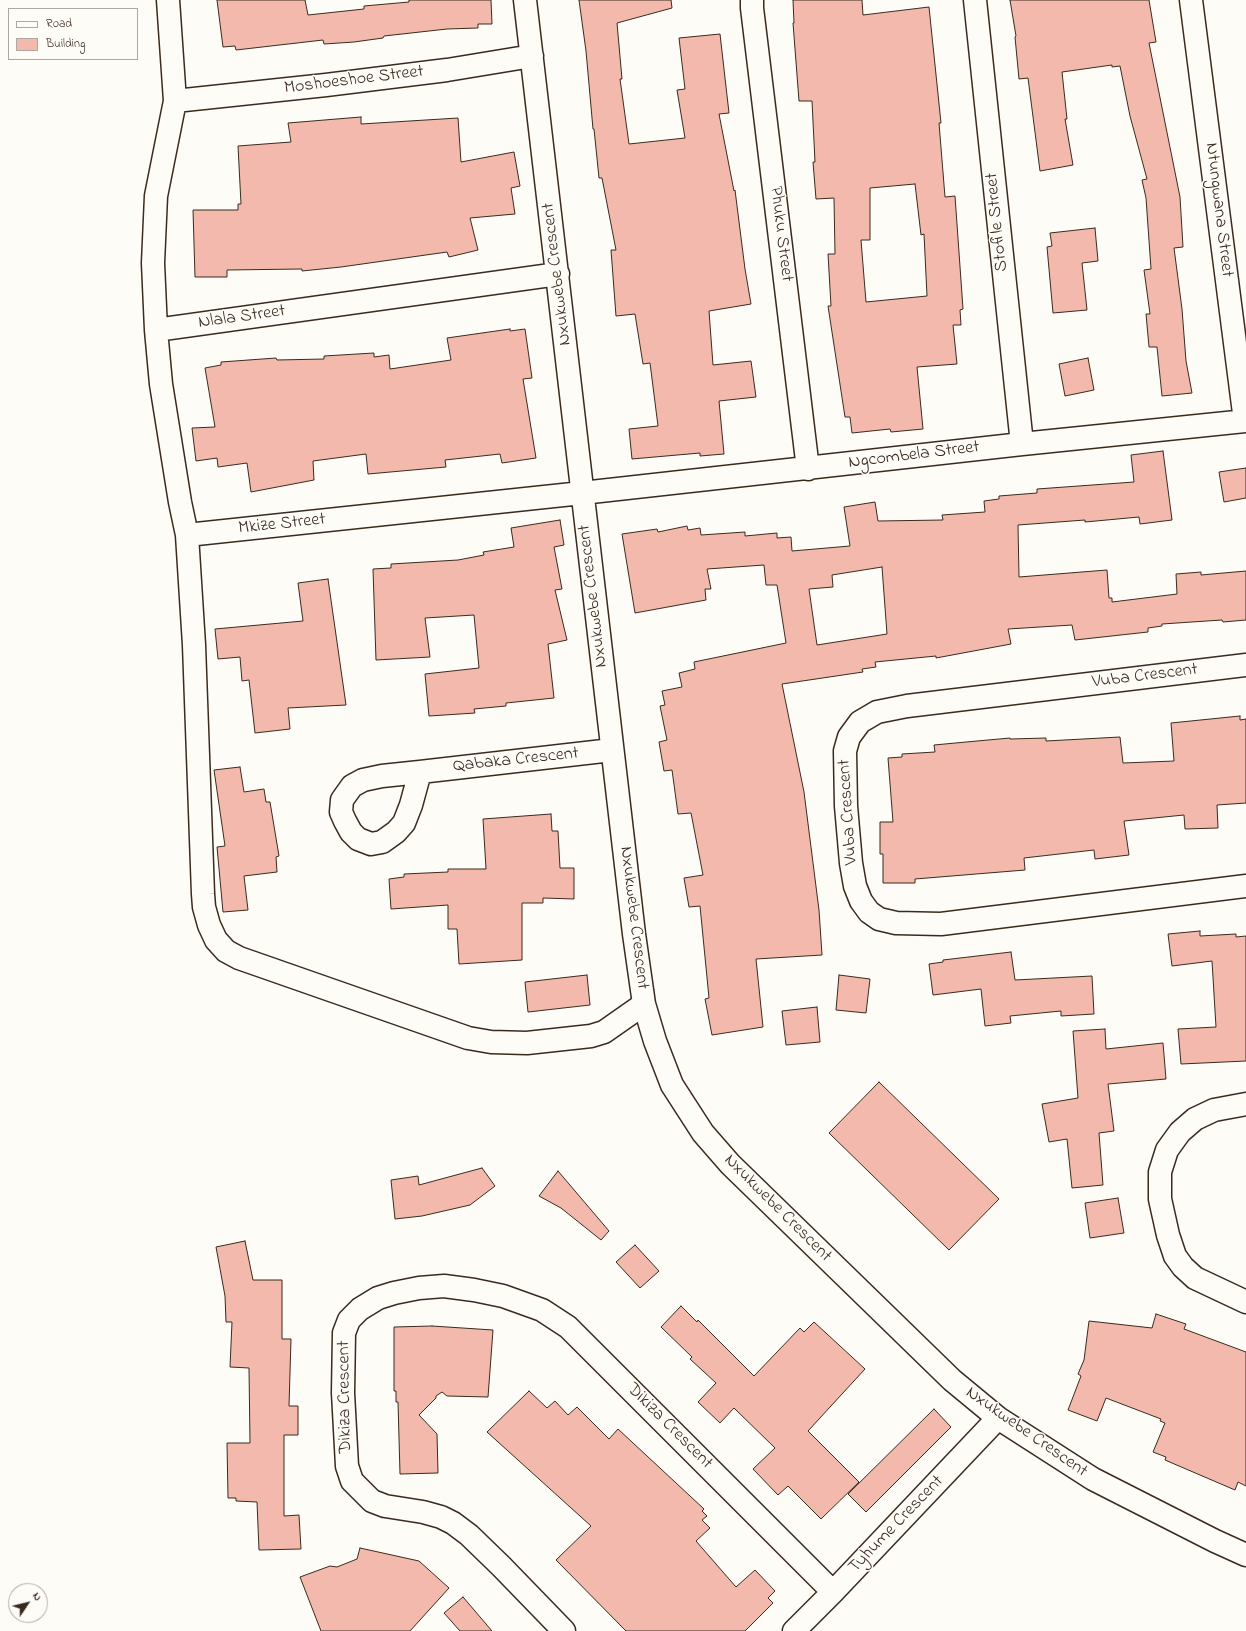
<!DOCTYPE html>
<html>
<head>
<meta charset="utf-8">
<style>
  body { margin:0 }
  #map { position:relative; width:1246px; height:1631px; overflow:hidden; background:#fdfcf7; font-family:"Indie Flower",sans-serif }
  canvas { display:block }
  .legend { position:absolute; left:8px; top:8px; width:130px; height:52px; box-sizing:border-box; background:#fdfcf7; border:1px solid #afa8a0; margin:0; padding:5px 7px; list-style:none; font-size:12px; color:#3b2a1e }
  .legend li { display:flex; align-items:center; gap:8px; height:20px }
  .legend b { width:20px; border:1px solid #afa8a0 }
  .north { position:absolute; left:8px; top:1583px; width:40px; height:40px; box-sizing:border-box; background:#fdfcf7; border:1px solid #afa8a0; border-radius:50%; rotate:55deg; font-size:11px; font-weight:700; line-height:16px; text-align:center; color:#3b2a1e }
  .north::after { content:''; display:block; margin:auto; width:14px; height:18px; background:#3b2a1e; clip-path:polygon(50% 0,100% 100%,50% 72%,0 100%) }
</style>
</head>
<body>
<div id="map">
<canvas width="1246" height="1631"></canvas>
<ul class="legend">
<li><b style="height:5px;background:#fdfcf7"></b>Road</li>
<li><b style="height:11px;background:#f3b9ad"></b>Building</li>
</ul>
<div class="north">N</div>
</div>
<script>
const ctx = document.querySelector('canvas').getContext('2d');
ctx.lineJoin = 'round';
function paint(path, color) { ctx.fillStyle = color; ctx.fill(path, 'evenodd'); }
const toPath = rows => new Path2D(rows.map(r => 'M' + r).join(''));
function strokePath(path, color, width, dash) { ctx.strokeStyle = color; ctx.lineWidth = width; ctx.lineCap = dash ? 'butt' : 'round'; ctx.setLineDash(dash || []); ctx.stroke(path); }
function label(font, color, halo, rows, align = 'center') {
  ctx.font = font + ' "Indie Flower",sans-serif'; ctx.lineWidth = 3; ctx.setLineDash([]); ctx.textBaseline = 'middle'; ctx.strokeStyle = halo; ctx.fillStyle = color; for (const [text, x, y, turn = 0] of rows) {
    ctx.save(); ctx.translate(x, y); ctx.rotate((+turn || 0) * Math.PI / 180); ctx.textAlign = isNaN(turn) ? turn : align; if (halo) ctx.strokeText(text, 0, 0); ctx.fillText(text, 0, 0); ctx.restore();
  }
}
const building = toPath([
  [217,0,305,0,308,15,364,9,364,6,409,2,409,0,491,0,492,24,478,24,478,28,447,29,384,36,383,38,354,42,324,44,323,40,236,50,235,46,223,47,217,0],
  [579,0,671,0,672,8,617,23,622,79,620,79,629,144,685,138,677,90,685,89,679,38,720,34,729,113,719,114,734,191,735,190,745,269,751,304,709,311,713,365,751,361,756,397,719,401,724,454,700,456,700,453,632,459,629,429,658,426,650,363,643,364,635,314,616,316,611,250,616,250,602,178,599,178,594,129,593,129,586,51,579,0],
  [793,0,862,0,863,15,929,7,941,123,939,123,945,197,955,196,963,309,960,310,961,325,953,325,957,364,917,367,923,429,891,432,890,429,852,433,850,417,845,417,828,306,831,306,828,254,835,254,834,198,816,199,813,162,815,162,812,101,799,101,793,23,794,23,793,0],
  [915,184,921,235,924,234,927,296,866,302,861,240,870,240,870,188,915,184],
  [1010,0,1149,0,1156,42,1149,43,1180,197,1183,247,1174,248,1182,309,1186,361,1192,393,1162,396,1157,347,1149,347,1146,314,1150,314,1144,270,1151,269,1146,198,1142,180,1147,179,1130,116,1120,66,1112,67,1112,65,1062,72,1067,119,1065,119,1073,165,1040,171,1028,78,1019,79,1015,37,1016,36,1010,0],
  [361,117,361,124,458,118,461,162,514,152,520,186,511,188,515,214,470,218,478,250,449,257,447,252,341,267,302,271,302,269,227,270,227,277,195,277,193,210,238,210,238,204,241,204,238,146,291,142,288,123,361,117],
  [1095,228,1098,261,1082,263,1087,310,1053,313,1047,247,1052,246,1050,233,1095,228],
  [510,329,510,331,525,329,532,378,523,379,536,458,502,463,500,454,445,460,446,467,368,474,366,454,313,461,314,480,251,492,247,463,218,467,217,458,196,461,192,428,215,427,205,368,221,365,221,362,276,358,277,360,324,359,324,356,374,353,374,357,389,355,390,369,451,360,447,338,510,329],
  [1088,358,1094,390,1065,396,1059,364,1088,358],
  [1163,451,1172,520,1140,524,1139,517,1085,522,1085,520,1018,525,1019,577,1107,570,1109,598,1112,598,1112,602,1177,594,1176,574,1201,572,1201,575,1246,571,1246,620,1223,622,1222,620,1162,624,1162,626,1148,628,1148,632,1075,640,1072,625,1008,629,1011,644,936,658,936,656,875,662,876,667,862,669,863,672,782,684,804,792,819,910,822,955,756,959,763,1027,712,1035,705,999,709,998,700,906,689,907,684,878,703,875,691,813,678,814,672,770,664,771,659,742,667,740,660,706,665,705,662,691,682,687,679,673,695,669,694,662,786,643,777,585,766,585,764,565,707,569,711,589,705,589,706,600,635,613,622,534,657,529,658,532,687,526,688,530,700,528,701,535,745,532,745,536,777,533,777,538,791,537,792,551,850,546,844,507,875,502,878,521,943,520,942,515,985,512,984,501,999,499,999,496,1037,493,1037,489,1134,482,1131,455,1163,451],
  [882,567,887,634,817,645,809,589,833,587,832,575,882,567],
  [1246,468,1246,498,1224,502,1219,472,1246,468],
  [560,520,564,545,554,547,562,589,555,590,567,640,548,644,554,698,506,703,506,706,474,709,475,713,429,716,425,674,479,668,474,615,425,618,430,657,376,660,373,569,391,568,391,564,458,560,484,555,483,552,514,547,511,528,560,520],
  [328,579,346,705,288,708,290,729,255,733,249,680,242,681,240,657,218,659,215,629,303,621,298,583,328,579],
  [1240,716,1240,720,1246,719,1246,803,1217,805,1218,828,1185,829,1184,815,1124,821,1129,855,1095,859,1094,850,1024,858,1025,870,915,879,915,883,883,883,883,854,880,854,880,822,893,822,888,758,902,757,902,754,935,752,934,745,977,741,1010,738,1010,739,1046,738,1046,741,1120,737,1123,763,1174,761,1171,723,1240,716],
  [240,767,244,792,264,789,266,802,270,802,279,856,276,857,277,872,244,876,248,910,223,912,217,847,225,846,214,770,240,767],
  [551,814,552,831,558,831,560,868,574,868,574,899,543,898,543,903,522,903,522,960,459,964,457,929,448,929,448,905,391,909,389,879,404,877,404,874,448,872,448,869,486,869,483,819,551,814],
  [1200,931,1200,936,1236,934,1236,937,1246,936,1246,1061,1181,1064,1178,1029,1216,1027,1212,961,1172,966,1168,934,1200,931],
  [1011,952,1015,980,1092,976,1094,1014,1061,1016,1061,1011,1010,1016,1011,1023,985,1026,981,989,933,995,929,964,943,962,943,960,1011,952],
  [587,975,590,1005,528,1012,525,982,587,975],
  [839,975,870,979,866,1013,836,1010,839,975],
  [817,1007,820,1042,786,1045,782,1011,817,1007],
  [1105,1029,1106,1049,1163,1043,1166,1079,1108,1084,1114,1131,1099,1133,1103,1185,1072,1188,1067,1139,1049,1142,1042,1104,1078,1098,1073,1031,1105,1029],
  [879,1082,999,1199,949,1250,829,1133,879,1082],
  [482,1168,495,1186,470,1205,422,1216,395,1219,391,1180,418,1176,419,1185,482,1168],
  [558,1171,609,1231,601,1240,561,1208,539,1196,558,1171],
  [1118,1198,1124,1233,1090,1238,1085,1203,1118,1198],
  [245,1241,253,1280,282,1280,282,1339,291,1339,289,1406,298,1406,298,1435,284,1435,284,1516,299,1515,301,1549,259,1550,257,1502,236,1501,236,1498,228,1498,227,1443,250,1443,249,1368,230,1367,232,1322,226,1322,225,1296,216,1247,245,1241],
  [635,1245,659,1271,640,1288,616,1262,635,1245],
  [681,1306,697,1322,698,1320,754,1376,800,1328,804,1332,814,1322,865,1369,808,1431,859,1482,821,1519,788,1486,778,1495,753,1469,775,1448,734,1408,720,1423,698,1402,716,1383,690,1359,692,1357,661,1327,681,1306],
  [1156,1314,1186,1324,1184,1329,1246,1352,1246,1486,1238,1482,1235,1490,1165,1460,1166,1457,1153,1452,1165,1423,1160,1421,1161,1419,1106,1398,1097,1421,1068,1410,1081,1376,1078,1374,1084,1360,1089,1321,1152,1328,1156,1314],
  [432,1326,493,1330,488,1397,447,1396,442,1392,436,1396,436,1398,419,1415,437,1434,438,1473,400,1474,398,1402,396,1402,396,1391,394,1391,394,1327,432,1326],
  [529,1391,547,1408,555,1401,568,1415,577,1407,609,1439,618,1429,704,1509,702,1511,707,1516,702,1520,710,1528,696,1541,736,1587,755,1570,775,1591,768,1598,773,1603,745,1631,626,1631,556,1560,591,1526,487,1432,529,1391],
  [934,1409,951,1427,866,1512,848,1494,934,1409],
  [360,1548,419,1561,449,1588,410,1631,321,1631,300,1577,330,1566,337,1567,357,1559,360,1548],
  [463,1597,492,1631,460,1631,444,1613,463,1597]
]);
paint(building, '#f3b9ad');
strokePath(building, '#3b2a1e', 1);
const minor = toPath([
  [168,0,175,101,156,196,153,263,156,330,161,384,180,502,187,535,194,645,203,894,204,907,209,925,216,940,226,951,239,958,468,1038,491,1042,527,1043,591,1036,604,1032,644,1004],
  [525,0,634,934,644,1004,655,1041,672,1085,703,1133,730,1164,952,1380,998,1418,1093,1479,1215,1541,1246,1555],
  [752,0,752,8,808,469],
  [975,0,1022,444],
  [1191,0,1245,421],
  [175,101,326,85,447,70,532,56],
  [156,330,558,274],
  [187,535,582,493,1022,444,1246,421],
  [1246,665,907,706,877,712,860,722,849,737,845,751,846,806,851,863,855,886,861,901,869,912,879,919,896,923,941,924,1246,886],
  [420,772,411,805,404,823,396,832,382,842,371,844,358,839,351,832,345,821,341,812,342,800,352,786,363,780,382,776,420,772,612,750],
  [1246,1104,1214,1110,1195,1119,1180,1132,1167,1150,1160,1172,1160,1199,1168,1235,1175,1256,1183,1267,1195,1278,1246,1302],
  [564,1631,501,1566,469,1535,453,1523,441,1517,423,1512,385,1506,372,1501,352,1481,347,1466,343,1393,344,1333,349,1320,360,1309,378,1298,394,1293,419,1288,444,1286,474,1290,503,1296,542,1310,568,1327,833,1592],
  [794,1631,833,1592,998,1418]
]);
strokePath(minor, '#3b2a1e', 25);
strokePath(minor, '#fdfcf7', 22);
label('18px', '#3b2a1e', '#fdfcf7', [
  ["Moshoeshoe Street",354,81,-7],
  ["Ntungwana Street",1218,210,83],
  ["Stofile Street",998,222,-96],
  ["Phuku Street",780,234,83],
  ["Nxukwebe Crescent",558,274,-97],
  ["Nlala Street",242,318,-8],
  ["Ngcombela Street",914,456,-7],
  ["Mkize Street",282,525,-6],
  ["Nxukwebe Crescent",594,596,-97],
  ["Vuba Crescent",1145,677,-7],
  ["Qabaka Crescent",516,761,-6],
  ["Vuba Crescent",849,812,-94],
  ["Nxukwebe Crescent",633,918,83],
  ["Nxukwebe Crescent",777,1209,45],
  ["Dikiza Crescent",346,1397,-91],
  ["Dikiza Crescent",669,1427,45],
  ["Nxukwebe Crescent",1026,1433,35],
  ["Tyhume Crescent",897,1525,-46]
]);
</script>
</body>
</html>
